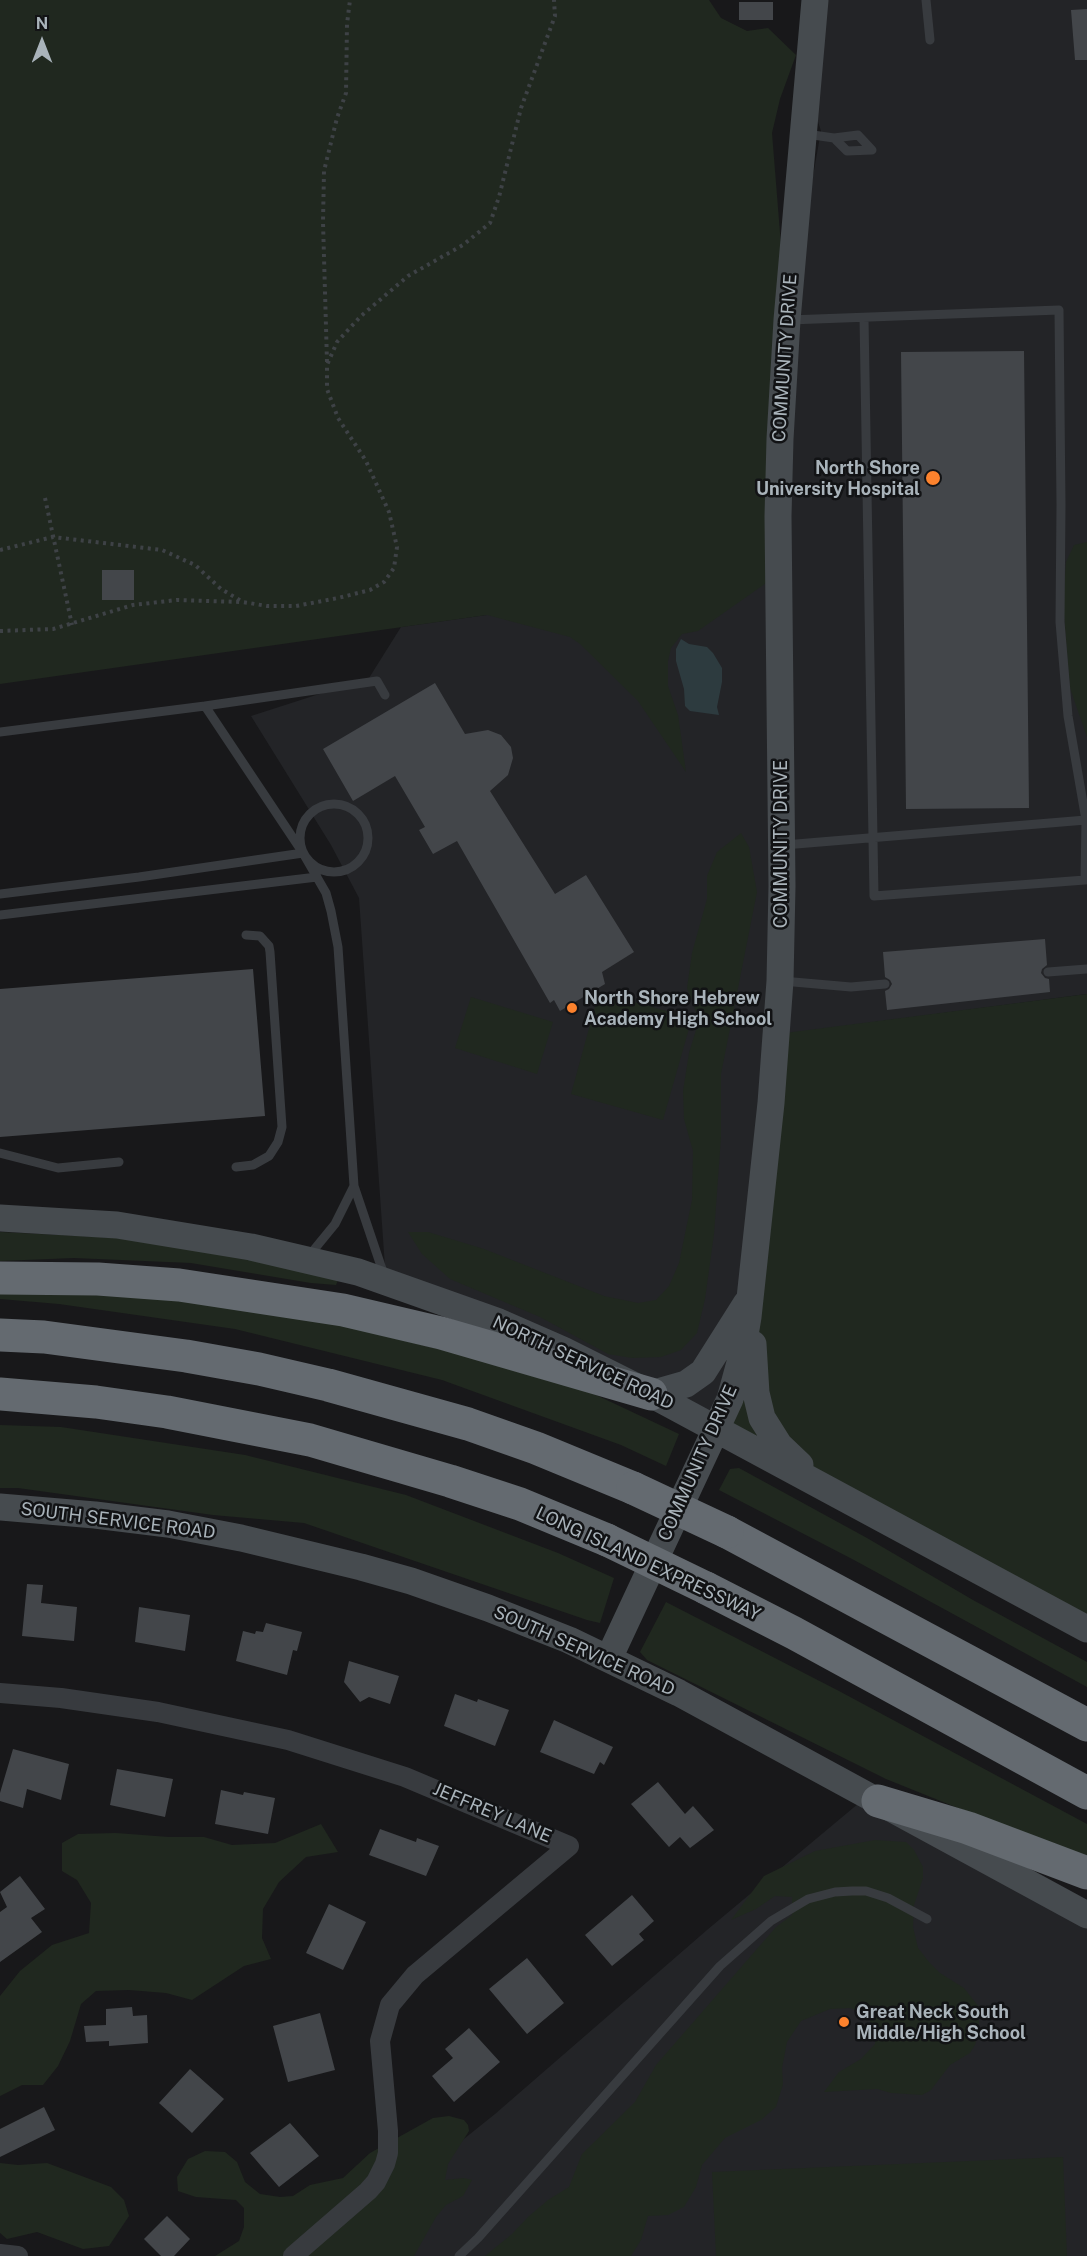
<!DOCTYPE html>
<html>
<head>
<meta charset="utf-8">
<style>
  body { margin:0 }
  #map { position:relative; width:1087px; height:2256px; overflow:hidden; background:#18181a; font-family:"Public Sans",sans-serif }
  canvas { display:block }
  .north { position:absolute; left:12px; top:12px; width:60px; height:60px; -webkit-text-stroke:4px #121315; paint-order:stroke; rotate:0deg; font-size:16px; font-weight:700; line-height:24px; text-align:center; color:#a9b3ba }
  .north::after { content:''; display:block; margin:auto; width:21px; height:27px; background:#a9b3ba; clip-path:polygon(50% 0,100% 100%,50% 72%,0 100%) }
</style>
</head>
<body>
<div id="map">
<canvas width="1087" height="2256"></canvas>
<div class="north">N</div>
</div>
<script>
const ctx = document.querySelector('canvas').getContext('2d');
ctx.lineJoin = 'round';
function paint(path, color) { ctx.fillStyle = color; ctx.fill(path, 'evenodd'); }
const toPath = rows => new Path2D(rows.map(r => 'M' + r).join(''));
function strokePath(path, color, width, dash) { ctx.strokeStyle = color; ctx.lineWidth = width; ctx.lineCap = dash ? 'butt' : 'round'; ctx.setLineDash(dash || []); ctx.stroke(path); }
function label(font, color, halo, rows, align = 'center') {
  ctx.font = font + ' "Public Sans",sans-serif'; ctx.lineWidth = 5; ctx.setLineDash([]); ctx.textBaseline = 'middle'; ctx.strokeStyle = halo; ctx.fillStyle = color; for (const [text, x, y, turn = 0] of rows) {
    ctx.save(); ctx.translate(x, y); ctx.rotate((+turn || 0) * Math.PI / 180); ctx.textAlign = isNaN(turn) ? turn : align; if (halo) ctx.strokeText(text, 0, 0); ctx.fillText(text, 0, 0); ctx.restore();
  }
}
paint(toPath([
  [816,0,1087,0,1087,994,777,1035,717,1430,386,1281,359,898,331,845,251,716,369,678,401,627,778,574,787,321,821,131,808,91],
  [865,1798,1087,1917,1087,2256,321,2256,344,2235,495,2114,707,1930]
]), '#232427');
paint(toPath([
  [0,0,709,0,721,18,747,31,768,28,796,55,780,99,772,133,787,320,779,574,698,631,682,634,671,648,668,661,668,686,678,715,686,772,638,701,580,644,570,637,487,615,0,684],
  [1087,542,1087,737,1070,688,1063,603,1066,562,1074,545],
  [741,833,749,847,757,892,721,1074,721,1137,714,1234,705,1299,697,1333,681,1350,661,1357,632,1358,608,1354,540,1317,450,1279,422,1254,408,1232,428,1232,484,1249,604,1296,638,1303,656,1300,669,1286,679,1263,692,1200,693,1151,684,1119,683,1091,689,1053,699,1020,687,988,692,953,707,899,707,876,717,852],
  [1087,994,1087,1629,717,1430,777,1034],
  [609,995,692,1018,663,1120,571,1094,596,1003],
  [471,997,553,1022,537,1074,455,1048],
  [0,1232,121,1238,321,1271,338,1280,336,1285,311,1283,191,1263,74,1258,0,1261],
  [0,1285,220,1296,562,1379,679,1434,666,1466,621,1445,442,1380,235,1329,59,1304,0,1299],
  [0,1425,61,1427,245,1455,406,1495,558,1553,614,1578,600,1623,587,1620,304,1523,213,1515,18,1488,0,1488],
  [739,1468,867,1538,973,1600,1087,1662,1087,1687,854,1560,719,1490,730,1469],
  [666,1602,839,1691,1087,1824,1087,1860,886,1779,647,1660,640,1652],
  [321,1824,338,1852,306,1857,279,1882,263,1909,262,1938,271,1959,244,1966,192,2000,166,1993,129,1990,96,1991,81,2004,70,2041,58,2066,43,2085,22,2085,0,2096,0,1996,20,1971,52,1945,89,1933,91,1903,77,1880,62,1871,62,1843,78,1834,116,1833,169,1837,204,1837,232,1845,275,1843],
  [875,1840,906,1842,914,1850,923,1867,923,1878,914,1905,913,1927,918,1948,929,1962,940,1973,964,1988,979,2007,979,2029,975,2045,970,2053,950,2065,931,2090,922,2095,891,2093,877,2089,824,2092,839,2072,861,2059,875,2044,875,2031,868,2017,851,2008,830,2009,801,2021,787,2042,782,2068,783,2084,776,2107,761,2120,725,2138,702,2165,696,2187,684,2207,668,2215,648,2216,641,2240,631,2256,485,2256,512,2234,528,2217,548,2200,569,2187,582,2154,635,2102,656,2065,776,1927,792,1915,792,1897,775,1896,756,1909,731,1920,764,1876,815,1851],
  [449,2116,464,2120,468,2125,469,2131,448,2164,445,2180,464,2178,472,2180,463,2196,446,2205,436,2217,414,2256,215,2256,239,2241,244,2227,244,2208,236,2200,196,2197,178,2191,177,2177,188,2159,205,2151,225,2152,237,2162,245,2182,260,2194,280,2197,293,2196,310,2185,343,2178,370,2153,433,2118],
  [1063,2157,1067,2256,716,2256,712,2172],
  [0,2163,18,2165,47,2163,111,2187,124,2200,129,2216,109,2246,83,2249,37,2232,7,2239,0,2233]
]), '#20281f');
paint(toPath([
  [681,639,689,644,707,647,713,653,722,668,722,682,717,707,719,715,690,711,685,706,684,689,676,661,676,649]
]), '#2d3b3f');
paint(toPath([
  [739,2,773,2,773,20,739,20],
  [1087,9,1087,60,1075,60,1071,10],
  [1024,351,1029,808,906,809,901,352],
  [102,570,134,570,134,600,102,600],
  [435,683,465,734,488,730,501,735,511,747,513,758,508,775,490,791,555,894,586,875,634,952,602,972,605,984,560,1011,554,1000,550,1003,457,841,433,854,419,830,425,827,395,776,353,801,323,749],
  [1045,939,1047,965,1042,969,1041,973,1045,978,1049,979,1050,992,887,1010,885,991,889,989,892,984,890,980,885,977,883,952],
  [253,969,265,1116,0,1137,0,989],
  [27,1584,43,1585,41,1603,77,1607,74,1641,22,1636],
  [139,1607,190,1615,185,1651,135,1642],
  [266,1623,302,1632,297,1651,293,1650,287,1675,236,1661,243,1631,255,1634,256,1631,263,1632],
  [349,1661,399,1676,390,1704,369,1697,360,1702,344,1682],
  [455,1694,477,1702,478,1699,509,1710,495,1746,444,1726],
  [554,1720,613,1747,604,1765,600,1762,594,1774,540,1752],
  [13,1749,69,1764,61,1800,27,1789,23,1808,0,1801,0,1793],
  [117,1769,173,1779,165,1817,110,1805],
  [658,1782,685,1814,693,1806,714,1830,690,1848,680,1837,669,1847,631,1804],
  [221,1790,243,1795,244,1792,275,1798,268,1834,215,1824],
  [380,1829,416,1842,417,1838,439,1846,426,1876,369,1855],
  [20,1876,45,1909,31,1918,42,1932,0,1962,0,1912,7,1907,0,1892],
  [632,1895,654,1921,639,1934,644,1940,612,1966,585,1935],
  [329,1904,366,1922,343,1970,306,1953],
  [527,1958,564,2003,527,2034,489,1989],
  [132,2007,133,2016,147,2015,148,2043,109,2046,109,2041,86,2042,84,2026,106,2025,106,2009],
  [320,2013,335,2070,288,2082,273,2026],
  [469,2028,500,2062,454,2102,432,2076,453,2058,445,2049],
  [190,2069,224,2099,192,2133,159,2103],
  [44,2107,55,2130,0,2157,0,2129],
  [290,2123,319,2156,279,2187,250,2153],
  [167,2216,190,2239,174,2256,161,2256,144,2239]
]), '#43464a');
strokePath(toPath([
  [327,362,323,222,324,171,337,118,346,93,347,24,350,0],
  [45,498,72,625],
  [0,550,53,537,162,550,195,565,221,589,243,602,267,606,296,606,338,598,370,590,384,582,394,568,397,547,389,512,366,461,338,418,327,389,327,365,337,342,361,316,408,276,463,245,490,223,499,197,521,108,555,16,554,0],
  [0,631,53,629,133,605,177,600,241,602]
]), '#3e4246', 4, [3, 4.5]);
strokePath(toPath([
  [926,0,930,40],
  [806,134,834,138,858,135,872,150],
  [834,138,847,151,872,150],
  [789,320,1059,310,1061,505,1060,622,1068,716,1086,820,1085,880,874,896,864,318],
  [0,732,205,706],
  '300 838a34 34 0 1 1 68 0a34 34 0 1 1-68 0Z',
  [784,845,1086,820],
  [0,894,139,877,303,853],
  [0,915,317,877],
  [1048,972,1087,969],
  [782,981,851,987,885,984],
  [0,1153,58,1168,119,1162],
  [236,1167,253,1165,269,1156,278,1142,282,1127,270,952,269,946,260,936,246,935],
  [308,1257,335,1224,354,1186],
  [384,1275,354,1186,338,947,331,911,326,893,303,853,205,706,377,681,385,695],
  [459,2256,478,2238,720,1966,771,1921,808,1899,835,1892,852,1891,866,1891,888,1898,927,1919]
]), '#383b3f', 9);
strokePath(toPath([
  [0,1693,61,1698,158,1712,288,1740,405,1777,569,1846,415,1975,390,2005,380,2041,388,2131,388,2153,385,2164,376,2182,368,2191,293,2256],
  [0,2254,18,2256]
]), '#383b3f', 20);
strokePath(toPath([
  [0,1218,117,1225,251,1247,358,1272,499,1322,563,1350,651,1394,1087,1629],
  [753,1344,756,1393,762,1418,779,1445,800,1465],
  [651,1394,686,1384,703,1372,746,1304],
  [0,1507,95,1515,168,1524,241,1538,361,1567,411,1581,488,1608,569,1640,679,1693,1087,1915],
  [609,1658,730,1399,741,1359,748,1317,771,1103,780,981,782,886,778,516,780,439,787,320,815,0]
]), '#464b4f', 27);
strokePath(toPath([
  [0,1278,98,1279,179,1285,343,1310,441,1333,651,1394],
  [0,1335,44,1337,186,1356,259,1369,328,1385,468,1424,536,1448,633,1488],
  [0,1394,96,1402,167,1412,310,1440,450,1481,520,1504,607,1540],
  [727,1532,1087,1725],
  [706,1588,794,1633,1087,1793],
  [878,1801,968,1828,1087,1873]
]), '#646a70', 33);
strokePath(toPath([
  [633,1488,727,1532],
  [607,1540,706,1588]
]), '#646a70', 33);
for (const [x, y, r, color] of [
  [933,478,8,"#fc822d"],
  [572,1008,6,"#fc822d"],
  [844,2022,6,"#fc822d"]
]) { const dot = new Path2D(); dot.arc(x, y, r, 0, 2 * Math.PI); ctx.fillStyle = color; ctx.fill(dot); strokePath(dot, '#121315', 2); }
label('18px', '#a9b3ba', '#121315', [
  ["COMMUNITY DRIVE",785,358,-86],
  ["COMMUNITY DRIVE",781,844,-90],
  ["NORTH SERVICE ROAD",583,1363,25],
  ["COMMUNITY DRIVE",698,1463,-66],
  ["SOUTH SERVICE ROAD",118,1521,7],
  ["LONG ISLAND EXPRESSWAY",648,1564,25],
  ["SOUTH SERVICE ROAD",584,1651,24],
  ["JEFFREY LANE",492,1813,23]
]);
label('bold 18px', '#a9b3ba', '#121315', [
  ["North Shore",920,468,"right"],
  ["University Hospital",920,489,"right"],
  ["North Shore Hebrew",584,998],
  ["Academy High School",584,1019],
  ["Great Neck South",856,2012],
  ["Middle/High School",856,2033]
], 'left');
</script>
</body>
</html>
